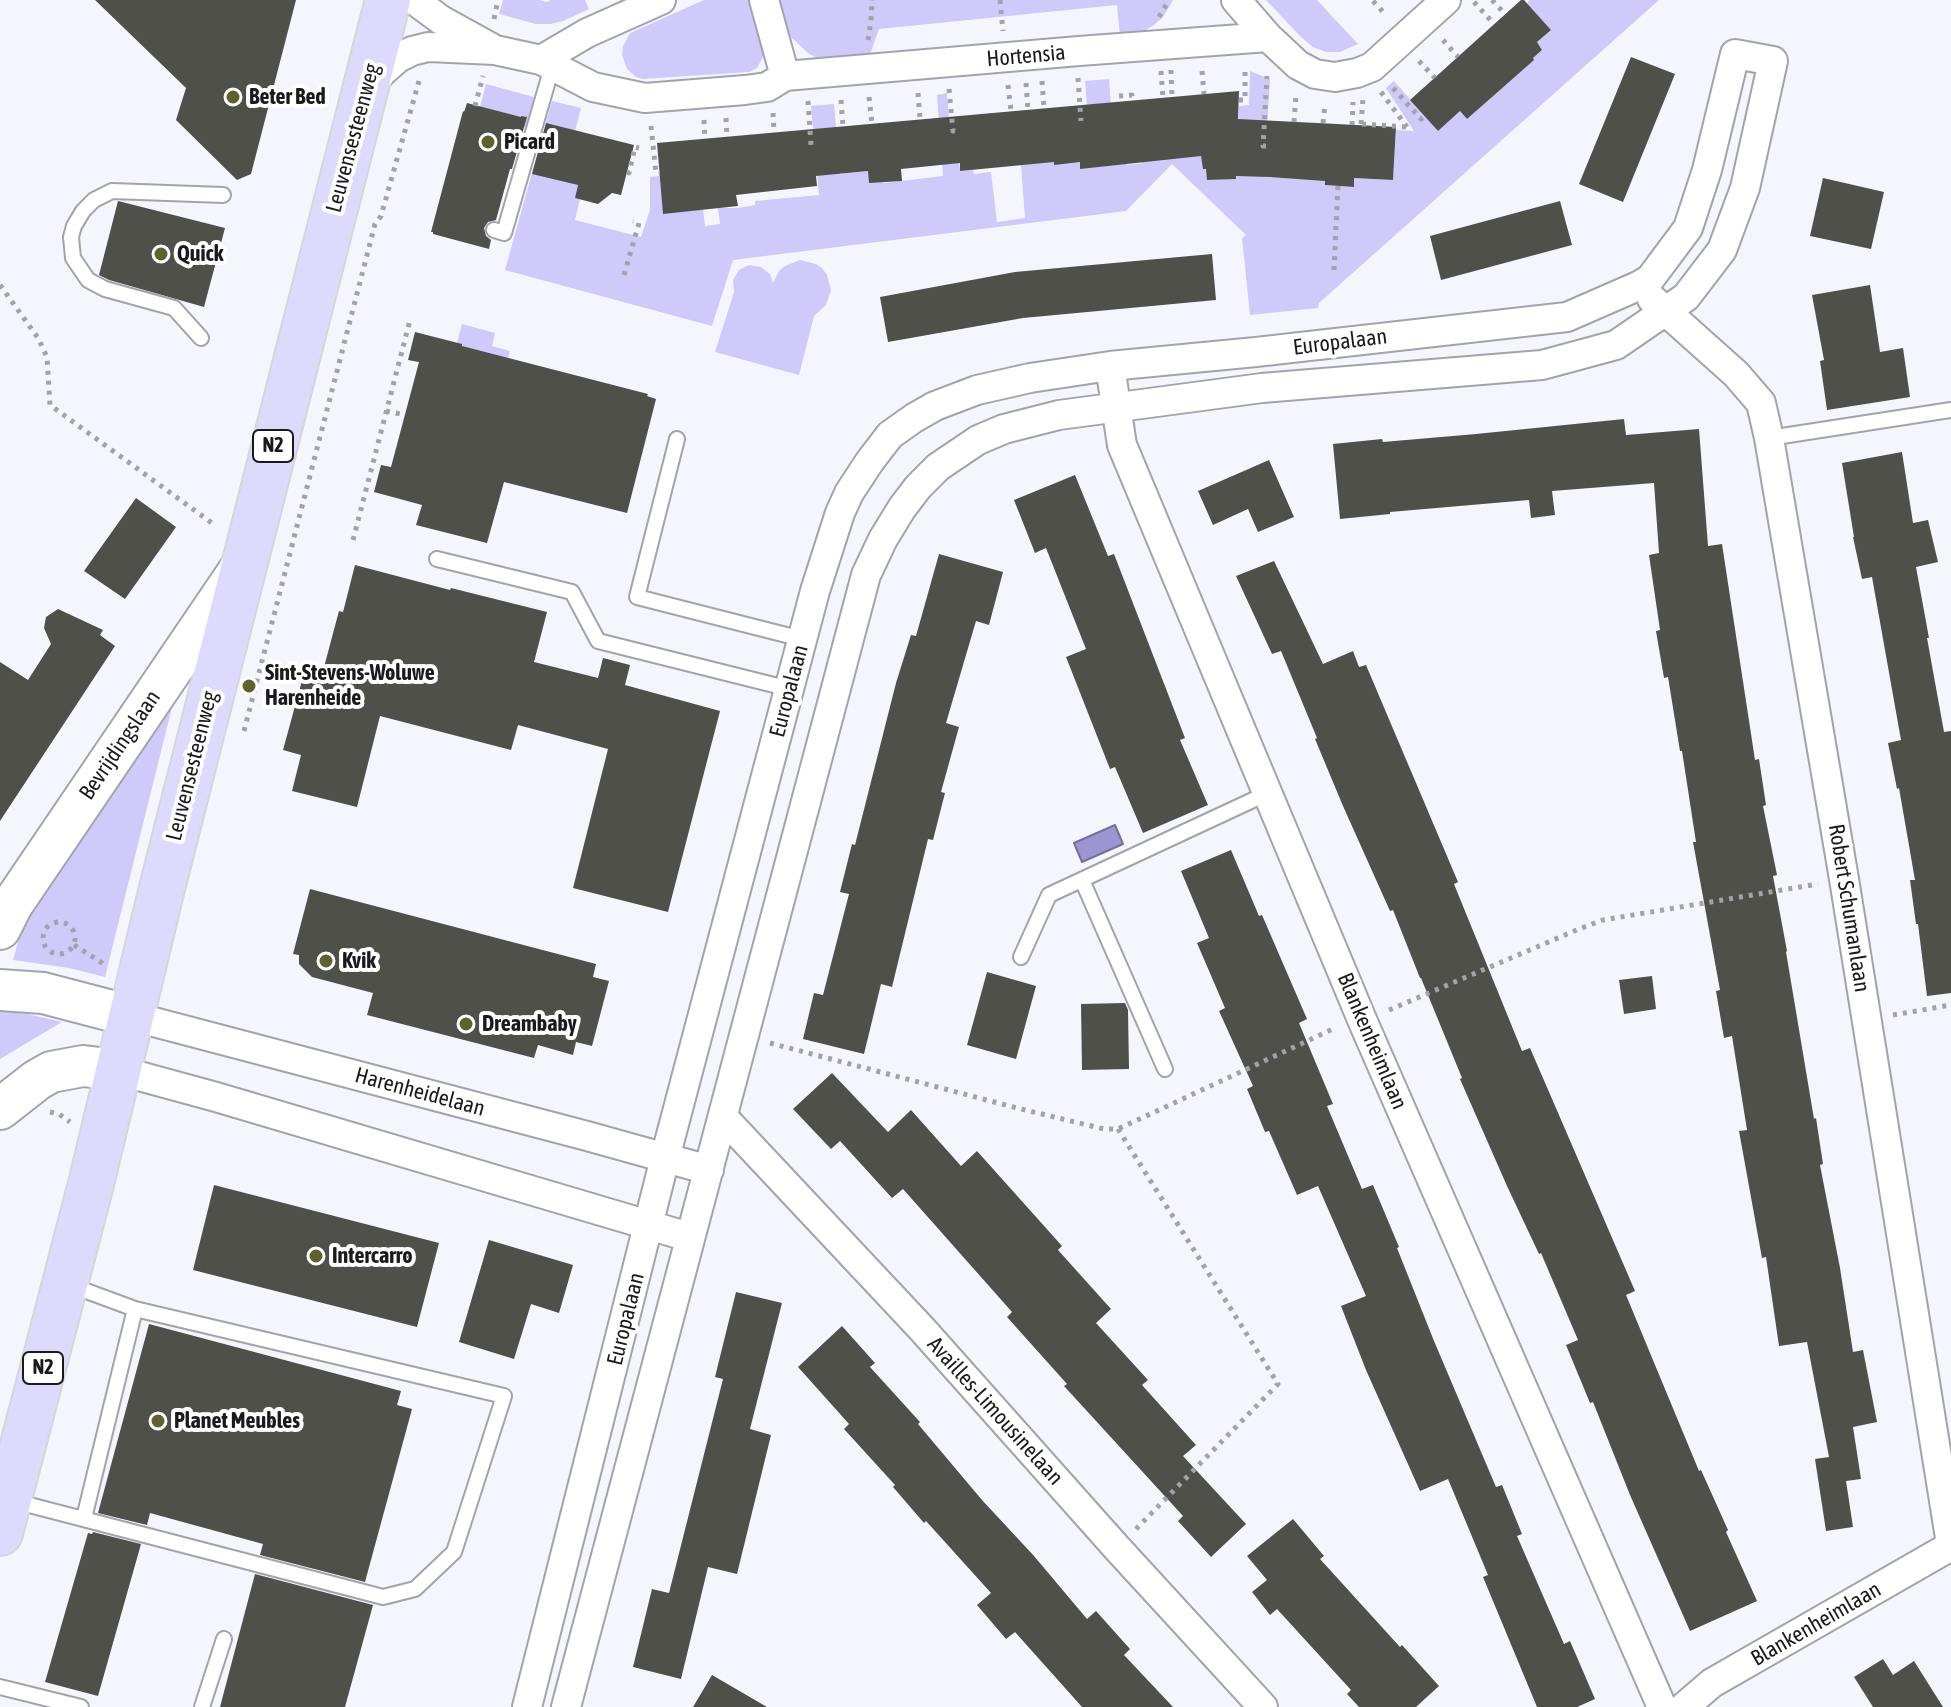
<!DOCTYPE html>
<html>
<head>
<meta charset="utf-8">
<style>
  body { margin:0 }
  canvas { display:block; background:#f5f5fe }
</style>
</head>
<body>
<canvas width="1951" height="1707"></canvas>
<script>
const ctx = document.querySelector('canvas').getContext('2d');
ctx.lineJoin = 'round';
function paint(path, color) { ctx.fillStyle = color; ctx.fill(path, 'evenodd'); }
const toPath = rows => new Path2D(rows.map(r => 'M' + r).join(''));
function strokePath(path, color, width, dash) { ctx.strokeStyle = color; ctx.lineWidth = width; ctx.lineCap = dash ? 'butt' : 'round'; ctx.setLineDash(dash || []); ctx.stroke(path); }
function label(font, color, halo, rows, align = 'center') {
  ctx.font = font + ' "Asap Condensed",sans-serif'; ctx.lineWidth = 8; ctx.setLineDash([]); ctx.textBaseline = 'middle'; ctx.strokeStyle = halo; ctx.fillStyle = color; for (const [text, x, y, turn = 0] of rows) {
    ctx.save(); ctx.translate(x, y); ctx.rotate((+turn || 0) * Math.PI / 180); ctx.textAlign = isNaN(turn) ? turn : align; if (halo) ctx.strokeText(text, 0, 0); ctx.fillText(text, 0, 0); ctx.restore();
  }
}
paint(toPath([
  [503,0,539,0,547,2,551,0,585,0,589,9,563,21,551,24,536,24,499,14],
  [704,0,750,0,764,55,757,68,749,72,643,79,636,77,627,69,622,55,623,46,630,33],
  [779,0,1173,0,1163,17,1154,25,1142,32,1120,37,1117,5,879,29,868,60,820,59,809,54,791,37,781,15],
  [1266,0,1317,0,1358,44,1340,52,1326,52,1313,47,1301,37],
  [1530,0,1659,0,1319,303,1318,308,1250,315,1242,238,1246,235,1172,164,1126,211,733,260,712,326,505,270,552,101,581,108,575,131,548,177,578,185,575,198,580,199,575,220,641,237,650,210,650,177,660,176,703,209,705,226,720,224,718,208,738,208,755,205,755,201,819,195,811,106,834,104,840,174,868,171,884,183,943,176,937,95,947,93,950,134,957,134,960,171,973,170,974,174,991,172,997,222,1025,218,1020,152,1090,143,1085,81,1109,79,1115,153,1126,154,1127,165,1142,163,1142,155,1201,154,1203,168,1206,169,1208,180,1236,178,1239,106,1249,105,1250,71,1270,79,1264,177,1325,180,1325,185,1353,187,1354,178,1393,180,1396,130,1414,131,1386,88,1394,81,1438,131,1460,111,1467,119,1542,50,1537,42,1551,30,1527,3],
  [486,84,534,97,526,127,520,126,522,113,521,117,480,107],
  [800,260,816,264,822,268,827,275,831,290,826,305,814,316,799,375,715,352,734,292,733,280,739,270,749,265,761,267,770,274,773,283,779,271,785,266],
  [462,324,495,333,492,346,510,351,508,358,485,360,457,343],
  [174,699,105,977,69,968,13,960,18,942,31,914],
  [5,1011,27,1014,62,1022,0,1059,0,1012]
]), '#cfcaf9');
const water = toPath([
  [1115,825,1123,844,1082,862,1074,843,1115,825]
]);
paint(water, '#9c95d1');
strokePath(water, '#75709b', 2);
paint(toPath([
  [95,0,296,0,251,174,237,180,176,120,186,88],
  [1521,0,1524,0,1551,30,1537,42,1542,50,1533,58,1534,60,1467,119,1460,111,1438,131,1410,100],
  [1631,57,1675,74,1623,202,1579,184],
  [1239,91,1238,119,1396,127,1393,180,1354,178,1354,187,1325,185,1325,181,1269,177,1236,176,1236,179,1207,180,1206,169,1203,169,1201,156,1080,169,1080,162,1054,165,1054,162,960,171,960,163,901,169,902,181,869,183,868,171,816,176,817,186,736,195,738,206,663,214,657,143],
  [467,103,521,117,521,116,527,117,512,169,510,169,496,220,488,222,484,228,486,236,491,240,489,249,433,234,433,232,431,232,463,111,464,112],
  [546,123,634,145,621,195,612,193,598,204,575,198,578,185,532,174],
  [1823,178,1884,192,1871,249,1810,236],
  [118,201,225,228,204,307,109,280,99,275],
  [1560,201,1572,245,1441,280,1430,236],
  [1212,254,1216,300,1023,318,888,342,880,297,1015,272],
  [1870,285,1880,352,1903,348,1910,397,1827,410,1820,361,1824,360,1812,295],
  [415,332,462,344,462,346,648,394,647,396,656,399,627,513,504,482,487,543,416,525,422,505,374,492,381,465,391,467,419,362,408,360],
  [1624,419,1626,435,1699,429,1708,546,1722,544,1755,760,1759,759,1766,805,1763,806,1777,875,1773,876,1787,951,1786,952,1814,1119,1816,1118,1823,1164,1820,1165,1840,1268,1853,1352,1863,1350,1877,1422,1853,1427,1861,1479,1846,1481,1853,1527,1826,1531,1815,1459,1829,1457,1807,1342,1779,1346,1766,1257,1762,1258,1739,1131,1747,1130,1732,1036,1724,1038,1716,991,1720,990,1693,842,1696,842,1682,751,1680,751,1668,677,1664,678,1656,631,1660,630,1649,555,1659,553,1654,483,1552,491,1555,515,1531,518,1529,500,1390,512,1390,514,1340,519,1333,444,1382,439,1383,442,1476,434],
  [1902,452,1913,523,1928,520,1938,562,1916,567,1929,638,1927,638,1944,732,1951,731,1951,993,1927,996,1918,924,1916,924,1910,880,1915,880,1899,788,1897,789,1888,743,1901,740,1872,577,1862,579,1853,537,1854,537,1842,463],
  [1269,460,1294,517,1258,532,1248,509,1213,525,1198,491],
  [1075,475,1108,556,1114,554,1185,738,1180,740,1208,805,1143,833,1115,767,1110,769,1066,657,1086,649,1046,548,1035,553,1014,500],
  [136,498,176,527,125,599,84,571],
  [939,554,1003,572,989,625,976,621,946,723,959,727,941,792,945,793,933,840,928,839,892,987,881,984,864,1054,803,1039,814,993,823,995,849,894,840,892,852,844,855,845,896,683,911,635,916,636],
  [1274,561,1323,664,1353,651,1359,667,1366,665,1458,882,1454,884,1522,1051,1530,1048,1635,1291,1626,1295,1699,1471,1701,1470,1728,1530,1726,1532,1757,1601,1690,1631,1630,1495,1593,1402,1590,1403,1566,1345,1578,1340,1541,1253,1539,1254,1507,1186,1460,1079,1462,1078,1421,978,1420,978,1393,910,1390,911,1343,806,1315,739,1317,738,1281,651,1272,654,1236,576],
  [355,565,450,590,451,588,547,612,534,662,598,678,603,658,630,665,625,685,720,711,668,912,573,888,608,749,518,725,511,750,380,716,357,807,292,791,301,755,283,750,303,677,320,682,339,611,343,612],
  [58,609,103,630,100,635,115,646,0,821,0,662,28,680,51,644,44,628,46,617],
  [1231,850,1259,916,1262,915,1307,1019,1299,1023,1333,1104,1327,1106,1362,1189,1373,1185,1399,1247,1397,1248,1434,1341,1496,1487,1502,1485,1522,1534,1517,1536,1564,1644,1570,1641,1595,1699,1577,1707,1537,1707,1483,1577,1488,1575,1448,1479,1420,1491,1366,1370,1341,1306,1366,1296,1318,1186,1297,1195,1269,1131,1265,1132,1247,1089,1253,1086,1219,1011,1225,1008,1197,943,1209,938,1181,871],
  [310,889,596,964,593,977,609,981,592,1046,576,1042,573,1055,538,1045,534,1058,367,1015,373,993,312,977,299,964,299,955,293,954],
  [987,972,1036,986,1016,1059,967,1045],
  [1652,976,1656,1009,1624,1014,1619,980],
  [1125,1003,1128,1010,1129,1069,1082,1070,1081,1004],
  [832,1073,888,1132,911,1110,961,1166,977,1151,1062,1246,1058,1250,1111,1309,1096,1323,1148,1380,1142,1385,1196,1445,1183,1456,1246,1524,1211,1557,1178,1521,1183,1516,1064,1386,1067,1384,1007,1317,1012,1312,903,1189,892,1198,840,1141,831,1149,793,1109],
  [214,1185,439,1243,417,1327,193,1270],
  [489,1240,573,1265,559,1313,531,1304,514,1359,459,1342],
  [736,1292,782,1303,750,1429,771,1435,737,1574,708,1567,681,1679,633,1667,652,1589,669,1593,723,1379,715,1377],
  [149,1324,401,1391,397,1405,412,1409,365,1582,260,1555,263,1544,150,1513,147,1525,98,1513],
  [842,1326,875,1363,870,1367,920,1422,918,1424,982,1500,1034,1556,1087,1619,1096,1611,1130,1649,1124,1655,1173,1707,1082,1707,1015,1632,1006,1639,977,1605,991,1593,926,1521,924,1523,893,1487,895,1485,844,1429,849,1424,798,1367],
  [1293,1519,1324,1556,1320,1559,1400,1647,1402,1645,1439,1686,1416,1707,1359,1707,1347,1694,1351,1690,1277,1609,1270,1615,1252,1592,1267,1580,1247,1556],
  [93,1532,141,1544,98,1696,45,1682,88,1533,92,1534],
  [255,1574,373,1605,345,1707,220,1707],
  [1883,1659,1893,1675,1914,1661,1943,1707,1873,1707,1854,1677],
  [712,1675,767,1707,693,1707]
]), '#4f5049');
const lane = toPath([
  [494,230,504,233,552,67],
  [201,338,174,308,105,289,88,280,73,258,71,237,74,226,83,211,94,200,112,191,223,195],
  [1769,438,1951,410],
  [677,439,637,597,802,639],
  [437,559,572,592,598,641,790,689],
  [1082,880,1165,1069],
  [1021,957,1049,895,1268,793],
  [70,1285,135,1309,84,1518],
  [14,1501,383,1597,415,1589,454,1552,504,1396,135,1309],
  [0,1687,81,1707],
  [202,1707,224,1639]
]);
const street = toPath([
  [414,0,441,20,490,47],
  [764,0,785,76],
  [1236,0,1268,37,1298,65,1315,74,1335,77,1357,73,1372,67,1446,0],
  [541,60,587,33,661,0],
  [369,87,382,72,398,58,412,51,428,47,495,50,541,60,593,87,645,98,745,90,767,87,785,76,1079,51,1268,37],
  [1652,299,1736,374,1761,403,1769,438,1844,879,1951,1544],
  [1110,366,1122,445,1363,1022,1662,1707],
  [131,1016,587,1136,709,1170],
  [117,1070,216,1097,689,1237],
  [723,1117,922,1329,1117,1548,1263,1707],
  [527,1707,665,1158,815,591,840,513,849,493,870,461,890,435,914,418,935,406,977,390,1030,378,1110,366,1256,352,1567,317,1638,286,1650,279,1688,228,1707,170,1735,54,1773,61,1745,188,1722,250,1686,297,1616,345,1542,365,1262,388,1059,415,1004,429,978,440,938,467,918,487,902,508,883,539,866,575,566,1707],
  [1684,1707,1712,1683,1951,1546]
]);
const secondary = toPath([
  [0,929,12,905,240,569],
  [0,990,43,993,131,1016],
  [0,1109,37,1080,51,1072,83,1066,117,1070]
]);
const primary = toPath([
  [0,1533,91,1184,161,892,388,0]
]);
strokePath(lane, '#a3a3ab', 18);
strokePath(street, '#a3a3ab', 32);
strokePath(secondary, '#a3a3ab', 44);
strokePath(primary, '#d6d6d6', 48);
strokePath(toPath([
  [1000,0,1003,31],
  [1492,0,1505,14],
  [1373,1,1386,15],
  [1474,2,1494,24],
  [1159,17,1169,0],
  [494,19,498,0],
  [868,40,871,21,872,0],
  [1443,40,1458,57],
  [1419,61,1435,78],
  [1171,70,1172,97],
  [1161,71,1163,98],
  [1202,71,1204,94],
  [1078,78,1081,121],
  [1042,81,1044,108],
  [1026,83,1028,110],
  [1008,85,1011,111],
  [1393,88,1421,119,1425,116],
  [949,89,953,131,957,130],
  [1381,92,1407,127],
  [918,93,920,119],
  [1119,96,1132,95,1132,101],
  [869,97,872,124],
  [841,100,843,127],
  [1239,100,1245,100,1245,67],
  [808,101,811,145,809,145],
  [475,106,483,76],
  [773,113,774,132],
  [726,118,727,137],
  [704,120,705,139],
  [1294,122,1296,95],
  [1323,123,1325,104],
  [1361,124,1363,98],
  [1362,124,1407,127],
  [1352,125,1353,102],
  [651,126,656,173,660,173],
  [1266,146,1263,146,1267,76],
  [627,172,629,173,635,147,639,148],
  [1334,270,1338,186],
  [624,275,639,223,633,221],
  [0,285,38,338,47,357,50,405,216,526],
  [386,411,405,415],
  [353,540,410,320],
  [244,731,375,224,381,216,419,81],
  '43 938a16 16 0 1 1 32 0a16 16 0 1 1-32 0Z',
  [74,945,107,966],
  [1389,1010,1579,929,1603,920,1818,884],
  [1893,1015,1951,1005],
  [770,1043,1021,1109,1104,1129,1118,1129,1335,1028],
  [50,1112,59,1114,70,1122],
  [1118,1129,1278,1384,1136,1529]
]), '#a2a2a9', 5, [4, 6]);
strokePath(lane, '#fff', 14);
strokePath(street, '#fff', 28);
strokePath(secondary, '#fff', 40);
strokePath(primary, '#dedafe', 44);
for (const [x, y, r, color] of [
  [233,97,8,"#5f622f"],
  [488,142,8,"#5f622f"],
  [161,254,8,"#5f622f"],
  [249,686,8,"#5f622f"],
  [326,961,8,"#5f622f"],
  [466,1024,8,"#5f622f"],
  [316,1256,8,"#5f622f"],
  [158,1421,8,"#5f622f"]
]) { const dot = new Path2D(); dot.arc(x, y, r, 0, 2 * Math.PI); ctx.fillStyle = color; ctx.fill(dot); strokePath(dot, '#fff', 3); }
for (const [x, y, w] of [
  [273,446,40],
  [43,1368,40]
]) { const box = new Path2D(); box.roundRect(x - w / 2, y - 16, w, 32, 6); ctx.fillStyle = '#fff'; ctx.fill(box); strokePath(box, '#1a1a1d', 2); }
label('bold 20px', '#1a1a1d', null, [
  ["N2",273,446],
  ["N2",43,1368]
]);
label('22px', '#1a1a1d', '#fff', [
  ["Hortensia",1026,56,-5],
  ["Leuvensesteenweg",353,138,-75],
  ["Europalaan",1340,342,-7],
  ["Europalaan",789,691,-75],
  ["Bevrijdingslaan",120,745,-56],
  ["Leuvensesteenweg",192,766,-76],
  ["Robert Schumanlaan",1849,908,81],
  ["Blankenheimlaan",1372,1041,67],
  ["Harenheidelaan",420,1092,15],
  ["Europalaan",626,1319,-76],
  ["Availles-Limousinelaan",995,1411,48],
  ["Blankenheimlaan",1816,1624,-30]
]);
label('bold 22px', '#1a1a1d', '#fff', [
  ["Beter Bed",249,97],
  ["Picard",504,142],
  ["Quick",177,254],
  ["Sint-Stevens-Woluwe",265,673],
  ["Harenheide",265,698],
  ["Kvik",342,961],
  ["Dreambaby",482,1024],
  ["Intercarro",332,1256],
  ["Planet Meubles",174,1421]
], 'left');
</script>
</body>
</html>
